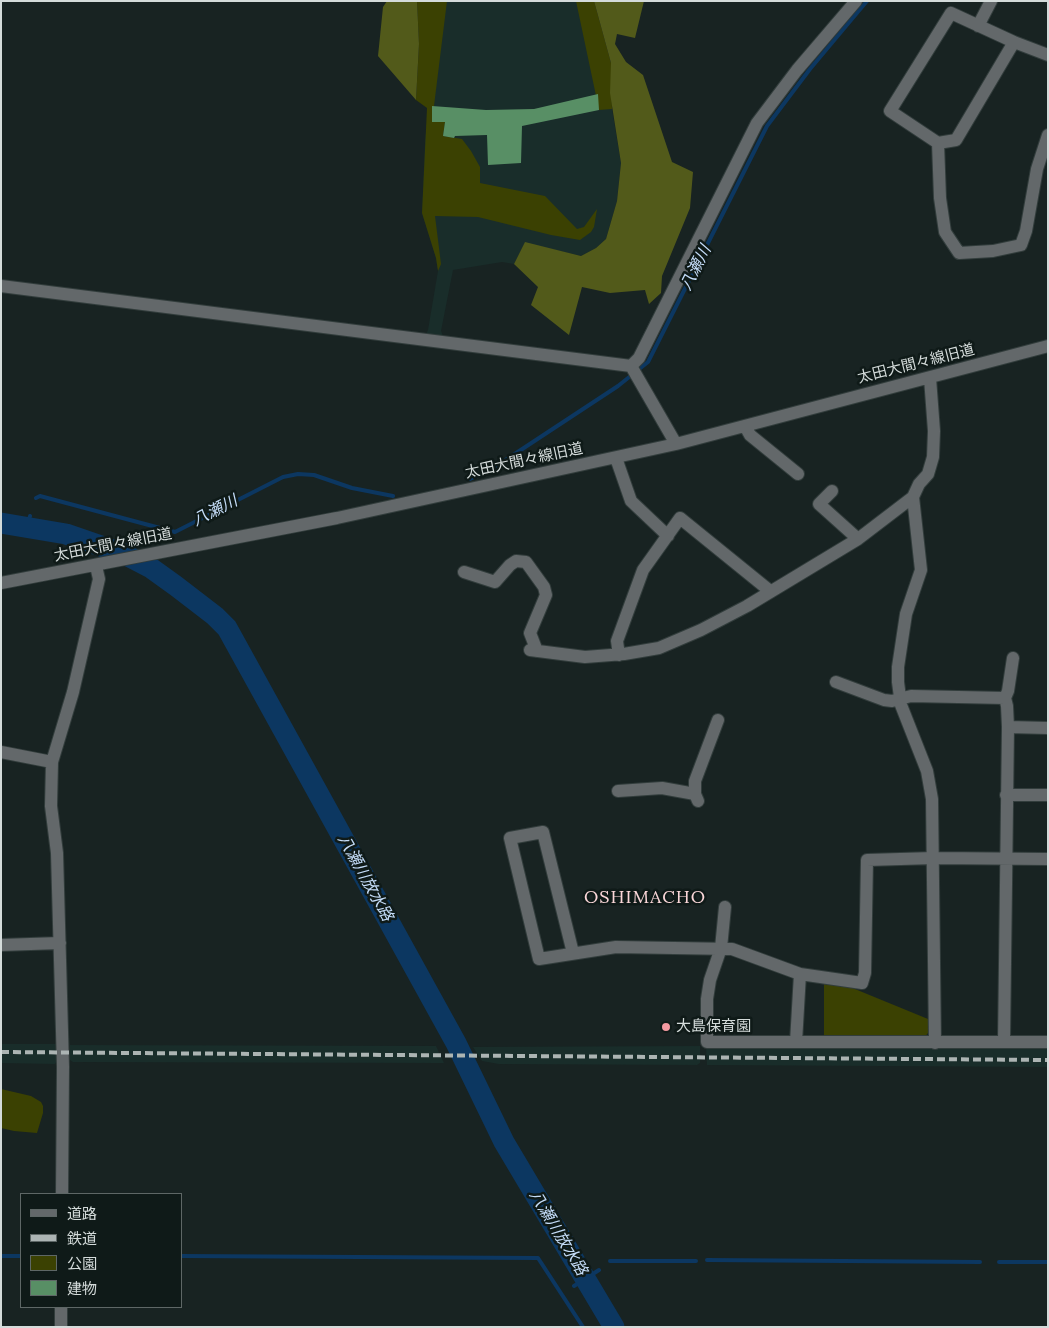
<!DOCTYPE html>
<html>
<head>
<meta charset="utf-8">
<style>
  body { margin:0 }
  #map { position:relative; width:1049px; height:1328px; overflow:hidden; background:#182322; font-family:Lora,"Noto Sans JP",serif }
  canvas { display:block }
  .frame { position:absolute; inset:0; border:2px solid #d4dbda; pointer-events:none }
  .legend { position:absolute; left:20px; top:1193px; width:162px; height:115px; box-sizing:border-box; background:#0f1a18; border:1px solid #5e6766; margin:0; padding:6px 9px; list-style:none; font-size:15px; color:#d4dbda }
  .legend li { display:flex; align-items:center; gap:10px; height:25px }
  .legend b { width:25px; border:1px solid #5e6766 }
</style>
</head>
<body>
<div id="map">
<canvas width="1049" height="1328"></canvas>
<div class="frame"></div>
<ul class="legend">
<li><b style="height:6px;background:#63686a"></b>道路</li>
<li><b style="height:6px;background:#acb4b3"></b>鉄道</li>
<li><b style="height:14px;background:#3b4102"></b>公園</li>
<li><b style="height:14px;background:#588f65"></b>建物</li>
</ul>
</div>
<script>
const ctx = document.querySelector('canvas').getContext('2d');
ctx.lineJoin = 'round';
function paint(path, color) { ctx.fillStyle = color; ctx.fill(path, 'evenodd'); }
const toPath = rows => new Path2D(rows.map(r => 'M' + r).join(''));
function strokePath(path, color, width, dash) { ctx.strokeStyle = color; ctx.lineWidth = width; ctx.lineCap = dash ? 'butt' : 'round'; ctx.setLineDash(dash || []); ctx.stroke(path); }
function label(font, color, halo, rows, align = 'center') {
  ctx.font = font + ' Lora,"Noto Sans JP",serif'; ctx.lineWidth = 5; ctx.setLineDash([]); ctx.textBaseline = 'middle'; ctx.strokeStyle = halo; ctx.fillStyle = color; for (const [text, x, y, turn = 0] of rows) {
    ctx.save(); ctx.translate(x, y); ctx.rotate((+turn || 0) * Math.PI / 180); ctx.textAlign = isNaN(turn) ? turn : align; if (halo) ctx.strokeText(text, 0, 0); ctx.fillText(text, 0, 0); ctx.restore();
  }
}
paint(toPath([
  [438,1,594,1,621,163,617,201,606,239,596,248,581,256,525,243,514,264,502,262,453,270,441,331,443,336,426,334,428,330,438,271,436,258,422,213,425,142],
  [1,1044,57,1044,57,1061,55,1064,1,1063],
  [70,1045,436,1046,444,1063,73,1062,70,1060],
  [700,1046,700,1063,697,1065,499,1064,482,1061,473,1047],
  [706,1047,1048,1048,1048,1067,707,1065]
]), '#192d2a');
paint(toPath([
  [417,1,447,1,432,122,445,122,443,136,462,139,471,151,480,167,480,183,545,196,577,229,584,227,597,209,594,227,591,232,580,240,551,235,478,217,435,216,441,264,438,271,436,258,422,213,427,108,416,100,419,44],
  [576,1,594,1,611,63,612,109,599,110],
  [824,983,850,987,928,1019,928,1033,924,1038,824,1037],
  [1,1089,31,1096,41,1102,43,1106,43,1113,37,1133,14,1131,1,1128]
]), '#3b4102');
paint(toPath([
  [387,1,417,1,419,44,416,100,378,56,383,7],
  [594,1,644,1,635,38,617,34,615,44,626,62,643,75,672,162,693,172,690,208,662,276,661,293,649,304,645,290,610,293,582,287,569,335,531,305,538,287,514,264,525,242,581,256,596,248,606,239,617,201,621,163,610,93,611,63]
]), '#525a1a');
strokePath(toPath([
  [470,479,501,463,618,386,648,362,767,126,810,69,867,1],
  [36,498,40,496,175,532,283,477,298,474,314,475,352,488,393,496],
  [27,526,30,516],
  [1,1256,21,1256],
  [181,1256,538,1258,583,1327],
  [707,1260,980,1262],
  [610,1261,696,1261],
  [999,1262,1048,1262],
  [574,1286,599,1270]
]), '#0c3761', 4);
strokePath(toPath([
  [1,523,66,534,124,554,151,568,176,586,215,616,227,628,456,1043,504,1142,614,1327]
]), '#0c3761', 21);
paint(toPath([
  [598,94,599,110,522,126,521,163,488,165,487,135,455,136,454,138,443,136,445,122,432,122,432,106,486,110,534,109]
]), '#588f65');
const minor = toPath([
  [978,26,991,1],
  [1014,42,956,140,938,143,890,111,951,13,1014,42,1048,55],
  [938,143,940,198,945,232,959,253,993,251,1021,245,1026,231,1037,169,1048,135],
  [1,286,631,366,639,358,757,123,797,70,856,1],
  [631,366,676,444],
  [930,378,934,431,933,457,928,474,919,484,913,497,921,570,906,614,898,667,898,682,901,705,927,771,932,799,935,1043],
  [745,426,750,435,798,474],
  [616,458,631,501,668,536],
  [832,491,819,504,858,539],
  [464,572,495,582,510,565,516,561,526,562,544,587,546,595,530,633,537,651],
  [1,583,337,518,676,444,1048,346],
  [530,650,585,657,624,654,659,648,701,630,747,606,858,539,913,497],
  [619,655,617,641,643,570,680,518,770,591],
  [836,682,884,700,892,701,911,696,1005,698],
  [1008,727,1048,728],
  [1,752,52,762],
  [618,791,662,788,695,794],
  [1006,795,1048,795],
  [698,801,695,794,695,781,718,720],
  [725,907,721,948,710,980,707,999,707,1042,1048,1042],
  [1,945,60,943],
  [573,953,543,832,510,838,539,959,616,947,732,949,800,974,862,983,865,973,867,860,934,858,1048,859],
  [796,1042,800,974],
  [1004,1042,1008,727,1007,706,1005,698,1008,691,1013,658],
  [62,1194,63,1067,57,853,51,806,52,762,73,692,99,579,96,566],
  [61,1327,61,1307]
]);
strokePath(minor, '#323d3c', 14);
strokePath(minor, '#63686a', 12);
strokePath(toPath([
  [1,1052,1048,1060]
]), '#acb4b3', 4, [8, 4]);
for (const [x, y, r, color] of [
  [666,1027,5,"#f49aa1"]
]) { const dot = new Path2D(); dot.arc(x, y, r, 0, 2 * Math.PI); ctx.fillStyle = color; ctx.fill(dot); strokePath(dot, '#0f1a18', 2); }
label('15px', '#d4dbda', '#0f1a18', [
  ["太田大間々線旧道",916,364,-14],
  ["太田大間々線旧道",524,461,-12],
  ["太田大間々線旧道",113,545,-11]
]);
label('15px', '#d4dbda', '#0f1a18', [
  ["大島保育園",676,1027]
], 'left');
label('italic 16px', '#c4dcf8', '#0f1a18', [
  ["八瀬川",696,268,-63],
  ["八瀬川",215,511,-27],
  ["八瀬川放水路",365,878,61],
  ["八瀬川放水路",558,1233,59]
]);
ctx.letterSpacing = '1px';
label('18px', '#fbd7d9', '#0f1a18', [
  ["OSHIMACHO",645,898]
]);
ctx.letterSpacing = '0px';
</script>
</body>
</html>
